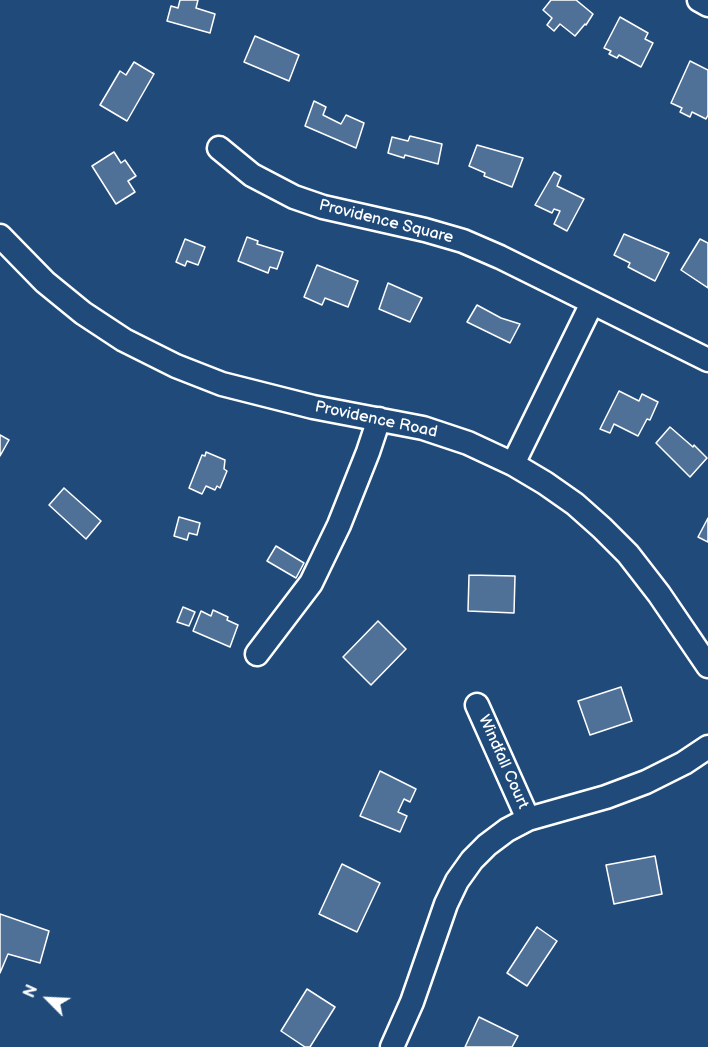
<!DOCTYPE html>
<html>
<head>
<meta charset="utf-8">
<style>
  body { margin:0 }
  #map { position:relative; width:708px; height:1047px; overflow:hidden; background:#1f4a7a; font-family:"Balsamiq Sans",sans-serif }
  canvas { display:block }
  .north { position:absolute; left:18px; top:969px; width:60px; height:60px; -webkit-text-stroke:4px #1f4a7a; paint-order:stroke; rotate:294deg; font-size:16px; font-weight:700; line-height:24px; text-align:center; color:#fff }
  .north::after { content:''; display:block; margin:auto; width:21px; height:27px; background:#fff; clip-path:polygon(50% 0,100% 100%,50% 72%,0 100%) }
</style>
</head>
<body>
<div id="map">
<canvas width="708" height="1047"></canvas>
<div class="north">N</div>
</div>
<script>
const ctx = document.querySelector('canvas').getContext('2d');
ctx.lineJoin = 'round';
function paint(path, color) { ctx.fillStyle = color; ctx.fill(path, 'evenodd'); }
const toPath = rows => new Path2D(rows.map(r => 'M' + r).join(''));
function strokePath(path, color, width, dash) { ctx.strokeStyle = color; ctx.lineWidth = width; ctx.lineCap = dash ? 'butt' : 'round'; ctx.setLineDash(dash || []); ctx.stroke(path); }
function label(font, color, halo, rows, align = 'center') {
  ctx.font = font + ' "Balsamiq Sans",sans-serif'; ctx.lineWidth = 4.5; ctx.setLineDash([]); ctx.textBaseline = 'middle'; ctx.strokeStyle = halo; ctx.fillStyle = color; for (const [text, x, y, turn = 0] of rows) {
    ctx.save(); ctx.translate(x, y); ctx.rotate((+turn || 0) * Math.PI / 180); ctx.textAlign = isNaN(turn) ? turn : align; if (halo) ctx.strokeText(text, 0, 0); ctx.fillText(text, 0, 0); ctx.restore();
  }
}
const building = toPath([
  [180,0,198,0,196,8,215,14,210,33,167,21,171,6,178,8,180,0],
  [551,0,576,0,593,14,586,25,585,24,575,36,560,24,554,31,547,25,552,18,543,10,551,0],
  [620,17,648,33,645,39,653,43,641,67,619,55,617,58,609,54,611,51,604,48,620,17],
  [255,36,299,55,289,81,244,62,255,36],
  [690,61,708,70,708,115,706,119,692,112,690,117,680,112,682,108,671,103,690,61],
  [134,62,154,74,127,121,100,105,120,71,126,75,134,62],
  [314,101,326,107,323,115,341,124,346,115,364,123,356,148,305,126,314,101],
  [410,136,442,144,438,164,405,155,404,158,388,153,392,137,408,141,410,136],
  [477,145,523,158,512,187,484,176,485,173,469,166,477,145],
  [114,152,121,163,125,160,136,176,128,181,135,192,116,204,92,166,114,152],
  [554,172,561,176,557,186,584,199,567,231,554,224,560,211,554,209,552,213,535,205,554,172],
  [624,234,669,253,655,281,628,267,630,263,614,255,624,234],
  [247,237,258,241,257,244,283,252,277,269,270,267,268,273,238,261,247,237],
  [185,239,205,247,198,265,187,261,185,266,176,262,185,239],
  [700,239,708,243,708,288,681,270,700,239],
  [317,265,358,281,348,307,325,298,322,305,304,297,317,265],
  [388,283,422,298,410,322,379,309,388,283],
  [477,305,501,318,520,324,510,343,467,322,477,305],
  [619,391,639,401,642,394,658,402,650,420,647,419,638,436,614,424,610,433,600,429,619,391],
  [670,427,693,447,694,445,707,458,690,477,656,443,670,427],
  [0,435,9,440,0,456,0,435],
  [206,452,225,460,224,469,227,471,220,488,217,486,215,490,206,486,202,494,189,488,202,455,205,456,206,452],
  [64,488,101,521,86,539,49,505,64,488],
  [179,517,200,523,197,535,189,533,187,540,174,536,179,517],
  [708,518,708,542,698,537,708,518],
  [276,546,304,563,296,578,267,561,276,546],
  [469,575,515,576,514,613,468,611,469,575],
  [183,607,195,612,189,626,177,622,183,607],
  [213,610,228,617,227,620,238,625,230,647,193,631,201,611,211,616,213,610],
  [378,621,406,649,371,685,343,657,378,621],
  [621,687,632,721,590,735,578,701,621,687],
  [380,771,416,789,410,802,404,799,398,812,407,816,400,832,360,816,380,771],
  [655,856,662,894,614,904,606,865,655,856],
  [342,864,380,883,357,932,319,914,342,864],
  [0,914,49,931,40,963,8,954,0,973,0,914],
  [537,927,557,941,527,986,507,973,537,927],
  [307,989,335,1007,310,1047,305,1047,281,1031,307,989],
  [479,1017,518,1036,512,1047,465,1047,479,1017]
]);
paint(building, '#507197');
strokePath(building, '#fff', 1.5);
const minor = toPath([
  [699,0,708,5],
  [219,148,252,175,294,197,323,207,425,230,463,241,500,257,708,360],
  [0,236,45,282,83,313,124,340,176,366,222,384,313,407,423,428,468,443,513,464,545,483,575,504,602,528,628,554,659,594,708,666],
  [513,464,592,303],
  [257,654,311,583,339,525,368,452,379,419],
  [477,705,528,819],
  [392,1047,412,1002,446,904,457,881,472,860,487,845,507,830,528,819,606,797,646,782,684,763,708,747]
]);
strokePath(minor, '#fff', 27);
strokePath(minor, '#1f4a7a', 22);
label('16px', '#fff', '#1f4a7a', [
  ["Providence Square",386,222,14],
  ["Providence Road",376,420,12],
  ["Windfall Court",503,762,66]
]);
</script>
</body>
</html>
